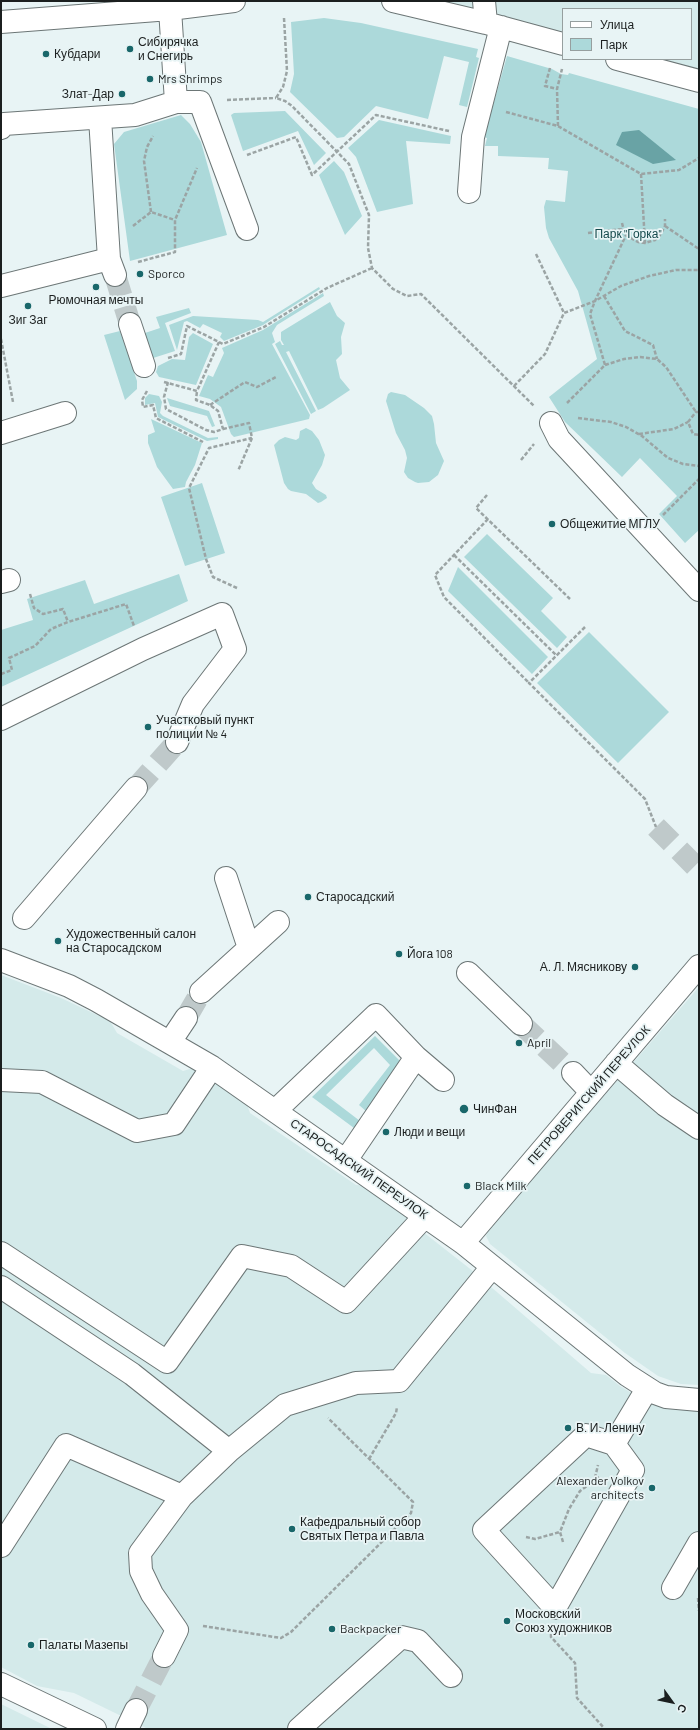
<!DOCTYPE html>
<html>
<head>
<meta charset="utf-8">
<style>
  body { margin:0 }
  #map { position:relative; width:700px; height:1730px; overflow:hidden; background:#e8f4f5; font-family:Barlow,sans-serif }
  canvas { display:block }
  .frame { position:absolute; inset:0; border:2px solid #1b1f1f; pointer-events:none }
  .legend { position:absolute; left:562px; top:8px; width:130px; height:52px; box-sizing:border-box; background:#e8f4f5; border:1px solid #969f9f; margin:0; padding:5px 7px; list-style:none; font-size:12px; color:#1b1f1f }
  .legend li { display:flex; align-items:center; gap:8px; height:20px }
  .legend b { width:20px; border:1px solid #969f9f }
  .north { position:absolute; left:652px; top:1682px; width:40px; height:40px; -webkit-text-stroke:3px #e8f4f5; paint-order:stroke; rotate:123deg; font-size:11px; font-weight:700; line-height:16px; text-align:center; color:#1b1f1f }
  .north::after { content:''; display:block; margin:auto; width:14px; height:18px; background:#1b1f1f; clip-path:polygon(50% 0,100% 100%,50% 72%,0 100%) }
</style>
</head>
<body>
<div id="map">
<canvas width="700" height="1730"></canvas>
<div class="frame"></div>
<ul class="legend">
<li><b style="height:5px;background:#fff"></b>Улица</li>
<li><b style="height:11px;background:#acd9da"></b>Парк</li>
</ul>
<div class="north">С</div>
</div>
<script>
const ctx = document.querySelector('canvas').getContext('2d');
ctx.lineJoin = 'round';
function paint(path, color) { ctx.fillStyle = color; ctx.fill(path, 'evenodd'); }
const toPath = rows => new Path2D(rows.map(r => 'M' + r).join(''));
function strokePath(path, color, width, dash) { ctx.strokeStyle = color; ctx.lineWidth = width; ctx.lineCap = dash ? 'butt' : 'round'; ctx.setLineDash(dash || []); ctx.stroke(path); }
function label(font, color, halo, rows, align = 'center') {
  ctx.font = font + ' Barlow,sans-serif'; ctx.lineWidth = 3.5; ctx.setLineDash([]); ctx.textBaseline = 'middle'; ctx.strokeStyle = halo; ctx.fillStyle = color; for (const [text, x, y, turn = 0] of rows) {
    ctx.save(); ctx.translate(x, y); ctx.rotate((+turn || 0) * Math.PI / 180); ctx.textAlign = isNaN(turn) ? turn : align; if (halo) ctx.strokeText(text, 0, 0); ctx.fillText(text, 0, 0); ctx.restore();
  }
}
paint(toPath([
  [444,1,699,1,699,70,658,59,691,59,691,9,563,9,563,34],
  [1,975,61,998,110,1021,117,1033,183,1071,193,1068,246,1102,250,1113,356,1185,370,1186,404,1210,409,1221,469,1268,591,1373,606,1375,620,1386,648,1403,667,1408,699,1411,699,1729,148,1729,74,1693,37,1686,1,1667],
  [699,987,699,1385,681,1384,658,1376,625,1353,490,1244,486,1236,490,1227],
  [1,1704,52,1729,1,1729]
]), '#d4eaea');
paint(toPath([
  [324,18,361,23,478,49,476,57,479,58,467,107,459,105,469,62,444,56,428,119,376,106,344,137,337,138,290,92,294,74,291,22],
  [507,56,552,69,561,74,568,75,569,73,699,109,699,530,685,543,659,514,677,496,640,458,622,477,565,422,549,397,597,359,578,291,549,238,546,228,544,207,546,200,565,202,568,171,548,169,549,158,498,156,498,146,485,146,487,138,484,137],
  [285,111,326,153,314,165,298,131,243,151,231,115,234,113],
  [181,115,190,124,201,142,227,235,130,261,114,144,124,132],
  [379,120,451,136,450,144,406,141,413,204,377,212,356,157,348,148],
  [334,161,344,172,362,216,345,235,319,175],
  [319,287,320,289,263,325,224,341,220,337,222,333,203,324,200,328,187,321,184,322,177,350,169,325,193,316,258,320,263,322],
  [323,293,324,296,277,325,272,333,275,342,272,344,310,415,309,419,234,437,231,434,221,407,210,399,199,396,208,375,213,377,224,353,222,348,263,330],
  [330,302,337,316,345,323,341,337,342,354,336,360,340,378,350,390,323,408,318,410,289,351,286,352,316,411,311,414,275,344,280,341,282,345,284,345,281,340,281,332],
  [189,308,191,313,165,323,175,351,150,359,142,334,160,328,156,317],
  [120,331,137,381,137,389,125,400,104,335],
  [193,333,213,344,196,385,159,377,156,372,158,366,172,359,185,360,189,337],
  [391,392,405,395,424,408,432,416,434,424,436,443,444,461,438,475,429,482,418,483,415,482,408,478,404,472,407,458,405,450,396,433,386,401,388,394],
  [149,394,159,396,162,402,160,413,163,416,208,438,218,437,218,439,207,441,158,417,155,403,145,405,145,398],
  [167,398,209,411,215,426,212,427,207,416,170,406],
  [151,419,202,443,195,465,186,482,185,487,173,489,157,467,148,443,148,435,155,432],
  [306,428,312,431,319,440,325,455,322,465,312,483,316,489,326,495,327,498,321,502,318,503,306,494,291,491,288,489,284,483,274,445,279,440,285,437,296,440,299,438,300,431],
  [202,483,225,553,185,566,161,497],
  [487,534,553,598,541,611,567,637,557,648,464,557],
  [458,567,548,657,532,674,448,591],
  [179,574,188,601,1,687,1,630,33,620,27,599,85,580,94,604],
  [589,632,669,712,618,763,537,683],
  [375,1036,402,1063,367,1112,359,1105,390,1065,374,1048,326,1095,360,1121,354,1128,312,1097]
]), '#acd9da');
paint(toPath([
  [639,130,676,160,653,164,616,145,622,132]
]), '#69a3a5');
strokePath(toPath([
  [115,275,130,324],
  [136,788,177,742],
  [656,827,699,870],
  [186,1018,201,992],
  [521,1024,573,1073],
  [136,1710,164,1656]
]), '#bfc9ca', 22, [22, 11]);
const minor = toPath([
  [393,1,486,23,563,44],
  [484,1,486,23],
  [1,22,170,9,234,1],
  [617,59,699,81],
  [176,102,200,102,247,229],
  [100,118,109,259,115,275],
  [1,128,4,124,135,115,176,102,170,9],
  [469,192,473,137,501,27],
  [1,286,109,259],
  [130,324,144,366],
  [551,423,559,439,699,590],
  [1,433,65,413],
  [1,582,9,580],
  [1,719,143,649,222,614,235,649,193,704,177,742],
  [226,878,249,948],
  [24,918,136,788],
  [1,960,69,986,96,1000,212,1067,463,1243,627,1375,655,1393,666,1397,699,1400],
  [468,973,521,1024],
  [201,992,278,922],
  [170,1042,186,1018],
  [416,1057,443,1080],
  [616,1063,665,1105,699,1128],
  [573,1073,591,1092],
  [1,1080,42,1082,137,1131,174,1124,212,1067],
  [275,1111,376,1015,416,1057,346,1160],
  [463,1243,699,966],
  [1,1253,167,1362,242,1256,291,1266,346,1302,425,1216],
  [1,1287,132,1374,229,1451],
  [614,1444,633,1470,555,1608,484,1530,586,1435,614,1444,647,1389],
  [1,1546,66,1445,182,1496],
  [673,1588,699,1543],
  [164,1656,177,1630,152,1594,141,1571,140,1553,182,1496,229,1451,285,1405,356,1383,399,1381,492,1267],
  [1,1684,95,1729],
  [127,1729,136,1710],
  [299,1729,401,1637,418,1641,451,1676]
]);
strokePath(minor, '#6c7676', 24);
strokePath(toPath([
  [284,18,287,71,283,87,276,98,285,101,292,106,349,164,369,215,368,248,372,268,393,289,407,296,421,294,534,406],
  [550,68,545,86,557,89],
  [227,100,276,98],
  [506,112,558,126,641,174,679,170,699,158],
  [558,126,557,89,562,69],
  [247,155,296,137,312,175,376,115,449,131],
  [641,174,645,243],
  [151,212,144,161,147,147,153,136],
  [622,223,624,231,629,237,638,242,645,243,655,240,660,235,665,226,665,219],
  [133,226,151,212,175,220],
  [665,226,699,249],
  [588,233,623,229],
  [536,254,564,313],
  [138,262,175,252,175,220,197,168],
  [604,296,625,331,653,345,657,359],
  [1,339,13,402],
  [168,358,181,354,187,326,223,344,264,327,327,288,372,268],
  [605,365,624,359,640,357,657,359,666,367,696,412],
  [164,382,197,391,219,342],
  [168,382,164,397,166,409,206,430,214,432,223,429,218,411,210,405,196,400,197,391],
  [514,386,545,354,564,313,595,301,621,286,649,276,676,270,699,270],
  [147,391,142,400,143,407,153,405,156,418,203,442],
  [567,403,605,365,590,314,595,301,626,235],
  [210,405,245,382,257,387,276,377],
  [699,412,696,412,688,422,693,434,699,435],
  [578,418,611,422,626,427,642,436,668,458,683,464,699,466],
  [223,429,249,423,252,438,238,471],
  [639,434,674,429,688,422],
  [521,460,534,444],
  [487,495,476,508,570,599],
  [663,515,699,479],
  [488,519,435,575,444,597,529,683],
  [454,555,556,655],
  [237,588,213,577,206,559,189,488,209,448,252,438],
  [30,594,34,608,43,614,63,609,68,622],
  [585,627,529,683,645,799,656,827],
  [1,674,12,670,9,658,35,646,51,629,68,622,126,604,134,626],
  [369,1459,396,1413,397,1407],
  [595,1478,598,1465],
  [526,1537,535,1539,560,1532],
  [563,1542,560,1532,569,1509,580,1491,599,1477],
  [698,1598,699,1611],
  [203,1626,281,1638,291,1632,411,1513,413,1502,328,1418],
  [551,1634,551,1637,575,1663,577,1698,604,1728]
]), '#9ba4a4', 2.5, [4, 2]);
strokePath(minor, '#fff', 22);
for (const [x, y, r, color] of [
  [130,49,4,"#19676a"],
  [46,54,4,"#19676a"],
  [150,79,4,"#19676a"],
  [122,94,4,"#19676a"],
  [140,274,4,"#19676a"],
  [96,287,4,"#19676a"],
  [28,306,4,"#19676a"],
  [552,524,4,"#19676a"],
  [148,727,4,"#19676a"],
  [308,897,4,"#19676a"],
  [58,941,4,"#19676a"],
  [399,954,4,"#19676a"],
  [635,967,4,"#19676a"],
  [519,1043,4,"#19676a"],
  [464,1109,5,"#19676a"],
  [386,1132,4,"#19676a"],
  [467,1186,4,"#19676a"],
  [568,1428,4,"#19676a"],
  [652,1488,4,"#19676a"],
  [292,1529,4,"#19676a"],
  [507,1621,4,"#19676a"],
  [332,1629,4,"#19676a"],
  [31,1645,4,"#19676a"]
]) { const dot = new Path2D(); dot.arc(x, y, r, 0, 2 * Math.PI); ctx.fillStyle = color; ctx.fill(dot); strokePath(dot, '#e8f4f5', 1.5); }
label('12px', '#1b1f1f', '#e8f4f5', [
  ["Сибирячка",138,42],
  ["и Снегирь",138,56],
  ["Кубдари",54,54],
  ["Mrs Shrimps",158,79],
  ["Злат-Дар",114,94,"right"],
  ["Sporco",148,274],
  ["Рюмочная мечты",96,300,"center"],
  ["Зиг Заг",28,320,"center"],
  ["Общежитие МГЛУ",560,524],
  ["Участковый пункт",156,720],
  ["полиции № 4",156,734],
  ["Старосадский",316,897],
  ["Художественный салон",66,934],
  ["на Старосадском",66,948],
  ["Йога 108",407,954],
  ["А. Л. Мясникову",627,967,"right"],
  ["April",527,1043],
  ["ЧинФан",473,1109],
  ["Люди и вещи",394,1132],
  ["Black Milk",475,1186],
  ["В. И. Ленину",576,1428],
  ["Alexander Volkov",644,1481,"right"],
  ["architects",644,1495,"right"],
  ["Кафедральный собор",300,1522],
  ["Святых Петра и Павла",300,1536],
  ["Московский",515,1614],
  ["Союз художников",515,1628],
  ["Backpacker",340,1629],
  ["Палаты Мазепы",39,1645]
], 'left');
label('12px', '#154a4c', '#e8f4f5', [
  ["Парк \"Горка\"",628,234]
]);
label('12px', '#1b1f1f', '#e8f4f5', [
  ["ПЕТРОВЕРИГСКИЙ ПЕРЕУЛОК",589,1095,-49],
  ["СТАРОСАДСКИЙ ПЕРЕУЛОК",359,1169,35]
]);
</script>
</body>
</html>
